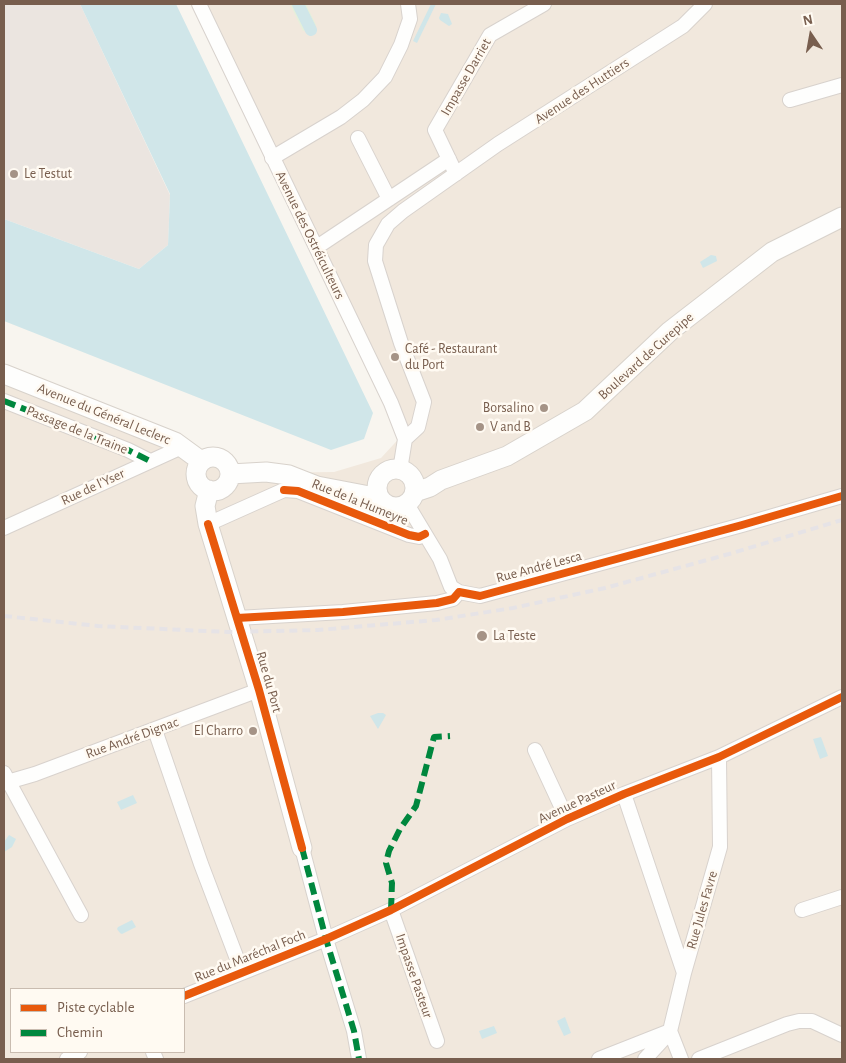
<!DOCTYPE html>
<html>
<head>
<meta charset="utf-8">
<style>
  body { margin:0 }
  #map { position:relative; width:846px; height:1063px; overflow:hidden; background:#f8f5ef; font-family:"Alegreya Sans",sans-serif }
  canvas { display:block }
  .frame { position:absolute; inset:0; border:5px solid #785e4e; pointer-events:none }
  .legend { position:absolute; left:10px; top:988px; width:175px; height:65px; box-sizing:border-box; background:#fffaf2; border:1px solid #c9bcb0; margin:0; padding:6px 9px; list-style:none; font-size:15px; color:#785e4e }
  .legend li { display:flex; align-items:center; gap:10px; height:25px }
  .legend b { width:25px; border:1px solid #c9bcb0 }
  .north { position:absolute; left:786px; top:10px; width:50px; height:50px; -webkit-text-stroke:4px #fffaf2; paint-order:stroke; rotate:348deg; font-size:14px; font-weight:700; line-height:20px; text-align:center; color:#785e4e }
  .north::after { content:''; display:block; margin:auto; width:18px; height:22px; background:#785e4e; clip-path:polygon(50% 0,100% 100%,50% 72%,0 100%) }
</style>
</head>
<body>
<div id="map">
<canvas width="846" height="1063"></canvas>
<div class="frame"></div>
<ul class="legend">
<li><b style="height:6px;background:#e8590c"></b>Piste cyclable</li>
<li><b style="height:6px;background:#00873e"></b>Chemin</li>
</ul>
<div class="north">N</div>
</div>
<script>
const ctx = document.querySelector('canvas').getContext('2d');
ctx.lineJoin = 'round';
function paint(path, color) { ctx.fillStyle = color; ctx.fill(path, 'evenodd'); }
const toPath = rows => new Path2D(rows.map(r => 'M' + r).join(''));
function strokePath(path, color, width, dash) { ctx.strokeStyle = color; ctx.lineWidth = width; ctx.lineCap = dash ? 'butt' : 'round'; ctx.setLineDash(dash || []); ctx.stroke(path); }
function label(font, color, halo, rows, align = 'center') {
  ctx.font = font + ' "Alegreya Sans",sans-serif'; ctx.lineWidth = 5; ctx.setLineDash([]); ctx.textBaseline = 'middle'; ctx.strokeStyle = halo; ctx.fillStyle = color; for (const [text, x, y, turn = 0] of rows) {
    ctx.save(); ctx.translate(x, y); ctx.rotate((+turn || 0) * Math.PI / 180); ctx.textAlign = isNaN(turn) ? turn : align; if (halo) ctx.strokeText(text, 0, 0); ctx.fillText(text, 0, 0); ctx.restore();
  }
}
paint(toPath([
  [194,4,842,4,842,1059,4,1059,4,372,250,473,334,472,381,458,405,432],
  [11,989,184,989,184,1052,11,1052]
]), '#f1e8dd');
paint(toPath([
  [4,4,80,4,170,195,168,245,139,269,4,219]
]), '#ebe5e0');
paint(toPath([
  [290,4,306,4,316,25,303,31]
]), '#e5f0da');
paint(toPath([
  [80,4,176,4,373,413,364,439,331,450,4,321,4,219,139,269,168,245,170,194],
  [431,4,436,4,417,43,413,41],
  [441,13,448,14,452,24,449,26,440,20,439,18],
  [711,255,716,256,717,261,703,268,700,262],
  [378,713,383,713,386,715,378,729,370,716],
  [821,737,828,756,820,759,813,739],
  [133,795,137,803,121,810,117,802],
  [9,835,16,839,12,847,4,852,4,842],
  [132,920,136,927,122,934,120,933,117,929,118,927],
  [565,1017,571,1033,564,1036,557,1021],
  [494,1026,497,1033,482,1039,479,1031]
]), '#d0e6e9');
strokePath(toPath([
  [298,4,311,30]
]), '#d0e6e9', 12);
const minor = toPath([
  [199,4,391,403,405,439,400,470],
  [790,100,842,85],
  [358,138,389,199],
  [272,158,341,117,363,100,385,77,401,45,410,19,408,4],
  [456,174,435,130,490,35,544,4],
  [317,247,449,159],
  [4,401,128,450,150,461],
  [405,439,418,427,424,402,401,343,375,261,376,245,388,224,403,211,498,144,683,26,705,4],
  [407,504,440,559,451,587,459,592],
  [208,524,284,490,298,491,409,535,419,537,425,534],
  [4,528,182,447],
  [237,618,343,612,437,603,453,599,459,592,480,596,742,525,842,496],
  [155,730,201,864,242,972],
  [535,750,567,819],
  [4,773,81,915],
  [4,783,35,774,259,690],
  [624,794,684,973],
  [302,848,326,939,354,1031,359,1059],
  [391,910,437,1041],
  [802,910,842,897],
  [184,996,326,939,391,910,567,819,624,794,719,757,842,697],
  [153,1052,156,1059],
  [67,1059,80,1052],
  [599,1059,670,1031],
  [645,1059,668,1034],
  [681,1059,670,1031,684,973,720,847,719,757],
  [699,1059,787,1024,799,1021,812,1021,842,1035]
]);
const secondary = toPath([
  [4,374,175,442,201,461],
  '196 474a17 17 0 1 1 34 0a17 17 0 1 1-34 0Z',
  '377 488a19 19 0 1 1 38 0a19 19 0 1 1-38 0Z',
  [230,474,266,472,289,475,317,486,380,498],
  [209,490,205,506,208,524,259,690,302,848],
  [415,492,430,487,441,480,507,456,585,411,670,331,772,252,842,217]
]);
strokePath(minor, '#d8d2cd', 16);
strokePath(secondary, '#d8d2cb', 21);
strokePath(minor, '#fefefd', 14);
strokePath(secondary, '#fefefd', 19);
strokePath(toPath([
  [4,616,98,626,228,632,318,630,436,620,513,608,605,588,729,554,842,520]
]), '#e6e3e6', 4, [8, 5]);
strokePath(toPath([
  [4,401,128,450,150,461],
  [302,848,326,939,354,1031,359,1059],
  [391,910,392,883,386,863,389,851,400,829,416,806,434,737,450,736]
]), '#00873e', 6, [12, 6]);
strokePath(toPath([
  [284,490,298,491,409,535,419,537,425,534],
  [208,524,259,690,302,848],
  [237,618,343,612,437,603,453,599,459,592,480,596,742,525,842,496],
  [184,996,326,939,391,910,567,819,624,794,719,757,842,697]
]), '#e8590c', 8);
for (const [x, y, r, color] of [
  [14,174,5,"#a59386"],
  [395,357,5,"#a59386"],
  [544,408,5,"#a59386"],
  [480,427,5,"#a59386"],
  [482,636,6,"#a59386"],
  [253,731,5,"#a59386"]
]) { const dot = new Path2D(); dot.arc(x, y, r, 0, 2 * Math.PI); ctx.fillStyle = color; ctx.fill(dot); strokePath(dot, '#fffaf2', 2); }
label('14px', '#785e4e', '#fffaf2', [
  ["Impasse Darriet",466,77,-60],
  ["Avenue des Huttiers",582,91,-33],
  ["Avenue des Ostréiculteurs",310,235,64],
  ["Boulevard de Curepipe",646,356,-42],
  ["Avenue du Général Leclerc",104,414,22],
  ["Passage de la Traine",77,430,22],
  ["Rue de l'Yser",93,487,-25],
  ["Rue de la Humeyre",360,502,22],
  ["Rue André Lesca",539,567,-15],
  ["Rue du Port",269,682,74],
  ["Rue André Dignac",132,738,-20],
  ["Avenue Pasteur",577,802,-25],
  ["Rue Jules Favre",702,910,-74],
  ["Rue du Maréchal Foch",250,956,-22],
  ["Impasse Pasteur",414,976,71]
]);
label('14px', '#785e4e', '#fffaf2', [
  ["Le Testut",24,174],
  ["Café - Restaurant",405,349],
  ["du Port",405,365],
  ["Borsalino",534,408,"right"],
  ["V and B",490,427],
  ["La Teste",493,636],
  ["El Charro",243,731,"right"]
], 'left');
</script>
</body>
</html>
